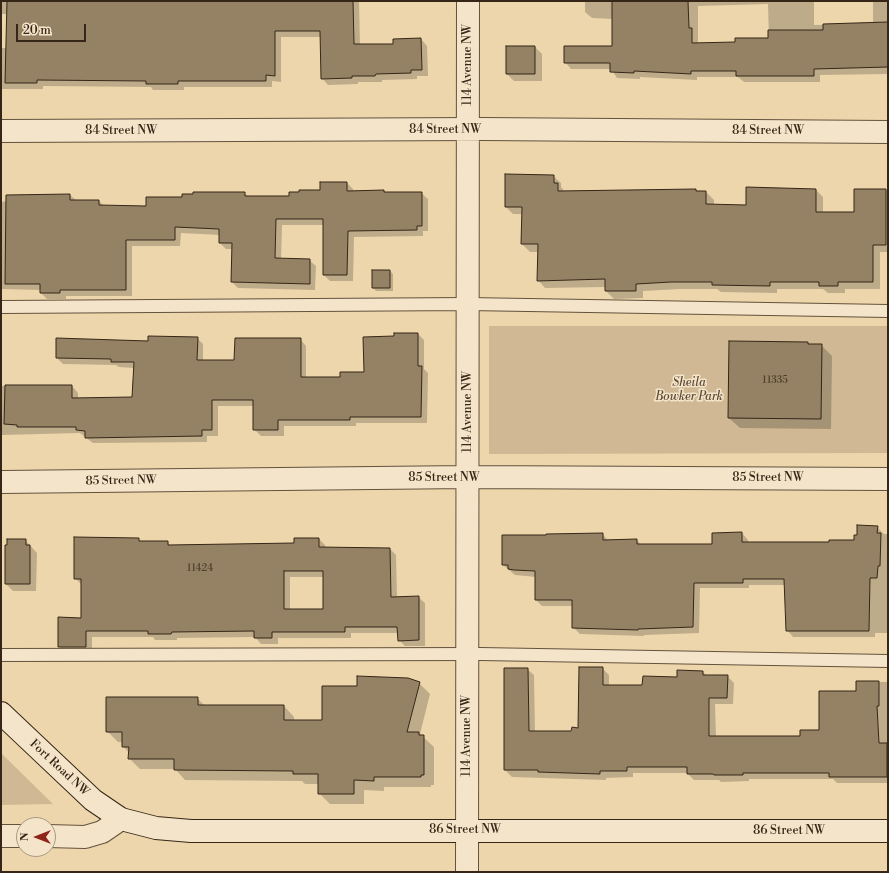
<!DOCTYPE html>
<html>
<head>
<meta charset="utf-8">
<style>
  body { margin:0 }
  #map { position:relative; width:889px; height:873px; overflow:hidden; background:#eed6ac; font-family:"Libre Bodoni",serif }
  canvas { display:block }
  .frame { position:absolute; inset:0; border:2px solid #352617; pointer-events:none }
  .north { position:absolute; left:16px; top:817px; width:40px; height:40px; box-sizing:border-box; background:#f4e4c9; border:1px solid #a89882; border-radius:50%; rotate:270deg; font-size:11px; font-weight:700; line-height:16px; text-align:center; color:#352617 }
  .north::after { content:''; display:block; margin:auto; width:14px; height:18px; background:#8f2418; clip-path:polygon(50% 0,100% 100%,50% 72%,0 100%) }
  .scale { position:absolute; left:16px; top:24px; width:70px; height:18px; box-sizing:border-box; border:2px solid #352617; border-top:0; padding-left:5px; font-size:12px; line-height:14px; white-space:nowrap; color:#352617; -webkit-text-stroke:3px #f4e4c9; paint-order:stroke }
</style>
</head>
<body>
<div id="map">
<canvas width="889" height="873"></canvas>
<div class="frame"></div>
<div class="north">N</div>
<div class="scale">20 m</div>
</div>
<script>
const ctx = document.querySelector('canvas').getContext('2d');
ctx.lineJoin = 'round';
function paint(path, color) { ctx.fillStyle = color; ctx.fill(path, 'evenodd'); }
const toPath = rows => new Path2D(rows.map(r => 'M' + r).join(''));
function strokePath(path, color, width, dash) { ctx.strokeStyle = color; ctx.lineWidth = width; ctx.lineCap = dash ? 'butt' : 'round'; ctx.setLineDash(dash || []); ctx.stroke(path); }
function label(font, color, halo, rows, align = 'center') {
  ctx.font = font + ' "Libre Bodoni",serif'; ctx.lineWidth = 3; ctx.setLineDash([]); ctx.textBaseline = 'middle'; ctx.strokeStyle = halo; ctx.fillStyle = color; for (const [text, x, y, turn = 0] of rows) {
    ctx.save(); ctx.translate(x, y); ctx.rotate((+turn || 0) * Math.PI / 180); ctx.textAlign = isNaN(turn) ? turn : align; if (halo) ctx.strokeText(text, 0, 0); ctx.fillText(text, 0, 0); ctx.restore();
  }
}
paint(toPath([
  [489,326,888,326,888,453,489,454],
  [1,752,1,753,53,804,1,805]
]), '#cfb893');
paint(toPath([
  [1,1,359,1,360,45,394,45,421,39,427,46,428,76,417,76,417,79,382,80,382,82,358,82,358,84,328,85,322,78,322,37,281,37,281,82,272,81,272,87,184,87,184,90,153,90,151,87,43,86,43,89,1,89,1,48,7,48,7,14,1,14],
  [585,1,814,1,814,25,873,24,873,1,888,1,888,74,820,75,820,82,744,82,738,77,697,77,697,80,640,77,640,79,617,78,611,69,571,69,565,62,613,47,613,19,592,18,585,12],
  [768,4,769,39,736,43,698,43,698,6],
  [507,47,535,47,542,54,542,81,514,81,507,74],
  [553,176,561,183,561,187,565,192,696,190,698,192,706,192,714,200,714,205,747,206,816,190,823,197,823,213,855,213,886,190,888,192,888,252,880,252,880,289,845,289,845,293,828,293,823,289,777,289,777,293,721,292,717,289,680,289,643,291,643,298,614,299,606,291,606,287,545,288,538,280,539,252,530,252,522,244,523,214,513,214,506,207],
  [347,183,353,189,353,192,384,191,386,193,421,193,428,199,428,231,423,231,423,236,354,237,353,281,330,281,324,275,324,225,282,225,281,259,309,260,316,266,315,290,238,288,232,282,233,249,226,249,220,243,220,235,181,233,180,246,132,246,132,296,66,296,66,299,47,299,41,293,41,290,1,289,1,202,43,196,43,194,70,195,77,201,99,201,104,206,147,207,182,198,244,193,249,197,290,197,321,191],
  [373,271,390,271,393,274,393,291,376,291,373,288],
  [418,334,424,340,424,369,428,373,427,423,356,423,356,426,284,426,284,436,261,436,254,429,254,406,218,406,218,436,207,436,207,442,93,443,80,433,1,435,1,386,72,386,78,393,78,399,133,398,134,368,119,367,116,365,63,364,57,358,149,342,197,338,203,344,203,361,235,361,300,339,306,346,306,378,341,378,365,373,395,337],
  [730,342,808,343,810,345,821,345,832,356,831,429,740,428,729,418],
  [877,527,884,534,888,534,888,633,875,633,875,637,793,637,787,630,785,585,749,585,749,588,700,588,699,633,644,635,644,636,580,634,573,627,573,606,542,606,536,600,536,577,515,575,503,565,547,536,602,534,609,541,637,540,641,545,713,545,742,533,748,540,748,543,830,543,855,541,858,536],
  [138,539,141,542,167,542,170,545,295,544,319,539,325,545,325,548,390,549,396,555,397,598,418,597,425,603,425,646,405,646,399,640,398,633,351,633,351,638,278,638,278,644,261,644,255,637,177,638,177,640,155,640,153,637,92,637,92,653,65,653,59,646,82,619,82,585,75,578],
  [290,577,324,577,324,610,290,610],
  [25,540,37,553,36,591,13,591,6,584],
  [602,668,609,675,609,686,643,686,703,672,707,676,727,676,734,683,733,704,715,704,716,737,801,737,820,731,857,692,857,682,888,682,888,783,837,783,833,779,749,779,749,781,721,782,719,780,694,780,687,773,633,773,633,777,606,778,606,780,512,777,505,770,527,669,534,675,535,732,572,732,579,729],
  [419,683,430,694,420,734,434,747,434,785,431,785,431,787,384,787,384,791,364,790,364,804,330,804,320,794,319,784,305,784,302,781,185,780,175,769,140,769,129,758,129,753,123,746,123,742,118,742,107,731,197,698,205,706,284,706,294,717,294,721,323,721,358,687]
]), '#0003');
const building = toPath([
  [7,1,353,1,354,44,393,44,393,39,421,38,422,70,411,70,411,73,376,74,375,76,352,76,352,78,321,79,320,31,275,31,275,76,266,75,266,81,178,81,178,84,146,84,146,81,37,80,37,83,5,83,7,1],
  [612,1,688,1,689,28,692,28,692,43,735,42,735,38,768,38,768,30,823,30,823,24,888,22,888,67,814,69,814,76,736,76,736,71,691,71,691,74,634,71,634,73,610,72,610,63,564,63,564,46,612,46,612,1],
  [506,46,535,46,535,74,506,74,506,46],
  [505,174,554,175,554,183,558,183,558,191,696,189,696,191,706,191,706,204,746,205,746,187,816,189,816,212,854,212,854,189,886,189,886,245,873,245,873,282,838,282,838,286,819,286,819,282,770,282,770,286,712,285,712,282,671,282,636,284,636,291,605,291,605,279,537,281,538,244,521,244,522,207,505,207,505,174],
  [320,182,347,182,347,191,384,190,384,192,422,192,422,226,417,226,417,230,348,231,347,275,323,275,323,219,276,219,275,258,310,259,310,284,231,282,232,243,219,243,219,229,175,227,175,240,126,240,126,290,60,290,60,293,40,293,40,284,5,284,6,195,70,194,70,200,99,200,99,205,146,206,146,197,182,197,182,194,193,194,193,192,245,192,245,196,289,196,289,192,299,192,299,190,320,190,320,182],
  [372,270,390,270,390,288,372,288,372,270],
  [394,333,418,333,418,366,422,366,421,417,350,417,350,420,278,420,278,430,253,430,253,400,212,400,212,430,202,430,202,436,85,438,85,431,76,430,76,427,17,427,17,425,4,424,5,385,72,385,72,398,132,397,134,362,111,362,111,359,56,358,56,338,148,341,148,336,198,337,197,360,234,360,235,338,301,338,301,377,340,377,340,372,364,372,363,337,394,336,394,333],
  [729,341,808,342,808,344,822,344,821,419,728,418,729,341],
  [857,525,878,526,877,533,881,533,880,566,878,566,877,578,870,578,869,631,786,631,784,579,743,579,743,583,694,583,693,627,638,629,638,630,572,628,572,600,535,600,535,571,514,570,508,569,508,565,502,565,502,535,546,535,546,534,603,533,603,540,637,539,637,544,712,544,712,533,742,532,742,542,829,542,829,540,854,540,854,535,857,535,857,525],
  [74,537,139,538,139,541,168,541,168,545,294,543,294,538,319,538,319,547,390,548,391,597,419,596,419,640,398,641,397,627,345,627,345,632,272,632,272,638,254,638,254,631,172,632,171,634,148,634,148,631,86,631,86,647,58,647,58,617,81,618,81,579,74,579,74,537],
  [284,571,323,571,323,609,284,609,284,571],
  [7,539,26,539,26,545,30,545,30,584,5,584,5,545,7,545,7,539],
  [579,667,603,667,603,685,642,685,643,676,677,677,677,670,703,671,703,675,728,675,727,698,709,698,709,736,800,736,800,730,819,730,819,691,856,691,856,681,879,681,879,706,877,706,879,743,887,743,887,777,829,777,829,773,743,773,743,775,714,775,713,774,687,774,687,767,627,767,627,771,600,771,600,774,538,772,538,770,504,770,504,668,528,668,529,731,571,731,572,727,578,728,579,667],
  [357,676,408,678,420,682,407,732,419,732,419,735,424,735,424,775,421,775,421,777,374,777,374,781,354,780,354,794,318,794,318,774,293,774,293,771,174,770,174,759,128,759,129,747,122,747,122,732,106,732,106,697,198,697,198,705,284,705,284,720,322,720,322,686,357,686,357,676]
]);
paint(building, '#958264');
strokePath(building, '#352617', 1);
const lane = toPath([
  [1,307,468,304,888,311],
  [1,655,480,654,888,661]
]);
const street = toPath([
  [1,131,481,129,888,132],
  [1,482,467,477,888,479],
  [1,836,24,836],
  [48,836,85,837,102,832,121,819],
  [467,872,468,1]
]);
const secondary = toPath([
  [1,713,93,800,121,819,156,828,191,831,888,831]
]);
strokePath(lane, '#63523c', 14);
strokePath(street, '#63523c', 24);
strokePath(secondary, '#352617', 24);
strokePath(lane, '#f4e4c9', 12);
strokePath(street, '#f4e4c9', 22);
strokePath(secondary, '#f4e4c9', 22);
label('10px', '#4d3d2a', null, [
  ["11335",775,381],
  ["11424",200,569]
]);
label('12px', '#352617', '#f4e4c9', [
  ["114 Avenue NW",468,65,-90],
  ["84 Street NW",445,130],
  ["84 Street NW",121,131],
  ["84 Street NW",768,131],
  ["114 Avenue NW",468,412,-90],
  ["85 Street NW",444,478],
  ["85 Street NW",768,478],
  ["85 Street NW",121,481,-1],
  ["114 Avenue NW",467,736,-90],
  ["Fort Road NW",59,768,43],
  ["86 Street NW",465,830],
  ["86 Street NW",789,831]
]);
label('italic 12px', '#5c4a36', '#f4e4c9', [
  ["Sheila",689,383],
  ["Bowker Park",689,397]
]);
</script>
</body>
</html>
